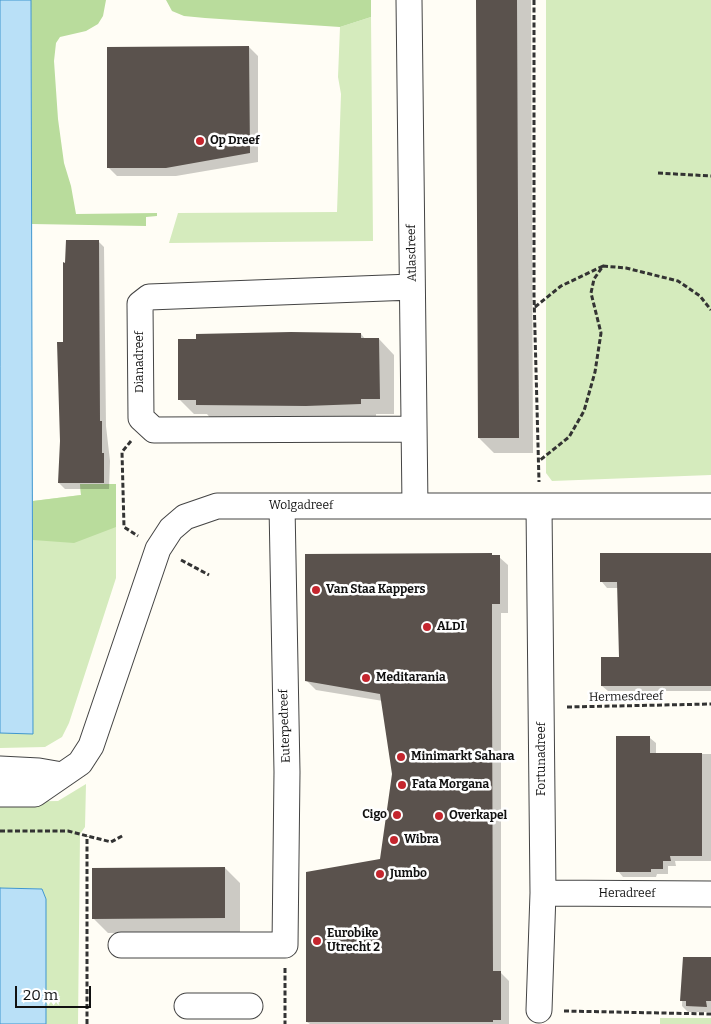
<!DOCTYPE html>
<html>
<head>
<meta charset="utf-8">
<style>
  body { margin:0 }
  #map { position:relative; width:711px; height:1024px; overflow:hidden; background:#fffdf5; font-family:Bitter,serif }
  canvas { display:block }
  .scale { position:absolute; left:15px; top:986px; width:76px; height:22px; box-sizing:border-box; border:2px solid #111; border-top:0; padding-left:6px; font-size:15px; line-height:18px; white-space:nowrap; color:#111; -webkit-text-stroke:4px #fff; paint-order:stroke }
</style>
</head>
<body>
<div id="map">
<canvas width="711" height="1024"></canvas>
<div class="scale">20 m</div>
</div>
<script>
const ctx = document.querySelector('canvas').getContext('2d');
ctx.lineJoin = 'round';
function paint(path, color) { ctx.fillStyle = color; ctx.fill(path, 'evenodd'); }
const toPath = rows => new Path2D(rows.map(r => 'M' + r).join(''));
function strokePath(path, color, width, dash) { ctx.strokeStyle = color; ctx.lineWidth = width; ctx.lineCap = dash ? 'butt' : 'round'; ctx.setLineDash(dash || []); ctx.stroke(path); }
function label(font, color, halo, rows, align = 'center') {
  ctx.font = font + ' Bitter,serif'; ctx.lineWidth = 5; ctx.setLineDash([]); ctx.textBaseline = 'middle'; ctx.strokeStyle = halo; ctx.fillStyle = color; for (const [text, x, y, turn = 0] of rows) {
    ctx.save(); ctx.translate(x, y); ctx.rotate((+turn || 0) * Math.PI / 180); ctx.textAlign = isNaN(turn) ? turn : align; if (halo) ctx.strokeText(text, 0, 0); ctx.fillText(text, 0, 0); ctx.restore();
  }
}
paint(toPath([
  [546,0,711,0,711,475,552,481,546,473],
  [371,17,373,241,169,243,178,213,337,212,341,94,338,77,340,27],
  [80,484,116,484,116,578,69,723,62,737,45,747,0,748,0,733,33,733,33,501,81,495],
  [86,784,85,827,80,834,78,1024,46,1024,46,899,42,889,0,888,0,802,58,801],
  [660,1018,711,1018,711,1024,660,1024]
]), '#d5ebbd');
paint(toPath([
  [31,0,106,0,103,16,98,24,86,31,60,37,56,43,54,61,58,119,64,163,71,186,76,214,157,213,157,216,146,217,146,226,32,224],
  [166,0,371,0,371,17,340,27,205,18,184,16,172,11],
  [80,484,116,484,116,527,74,543,33,540,33,501,81,495]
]), '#b9dc9c');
const water = toPath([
  [0,0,31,0,33,734,0,733,0,0],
  [0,888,42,889,46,899,46,1024,0,1024,0,888]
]);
paint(water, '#b9e0f7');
strokePath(water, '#3f96cf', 1);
paint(toPath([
  [477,0,531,0,533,453,494,453,479,438],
  [249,47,258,56,258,162,176,176,117,176,108,167],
  [98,241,104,247,106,426,110,461,109,489,65,489,59,483,64,343],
  [361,334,366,340,379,339,394,355,394,414,376,414,376,419,212,420,207,414,194,414,179,399],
  [711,554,711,691,608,691,602,686,620,658,618,588,607,588,602,582],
  [492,555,499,557,508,565,508,613,501,613,501,973,509,981,509,1024,310,1024,307,1022,381,860,393,774,383,701,316,690,307,681],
  [650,738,656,743,656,754,711,754,711,861,675,861,676,866,668,866,668,874,657,874,656,877,623,877,618,871],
  [225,868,240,883,240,933,108,933,93,918],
  [684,958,711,958,711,1012,688,1012,682,1006]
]), '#0003');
paint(toPath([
  [476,0,517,0,519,438,478,438],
  [249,46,250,153,166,168,107,168,107,47],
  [66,240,99,240,100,421,102,421,102,453,104,453,104,483,58,483,60,441,57,342,63,342,63,262,65,263],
  [291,332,361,333,361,338,379,338,380,399,361,399,361,404,306,406,196,405,196,400,178,400,178,339,196,339,196,334],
  [492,553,492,555,500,555,500,604,492,604,492,683,493,971,501,971,501,1020,493,1020,493,1022,306,1022,306,872,380,859,392,774,380,694,305,681,305,554],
  [600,553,711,553,711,686,601,686,601,657,619,657,617,582,600,582],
  [616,736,650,736,650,753,702,753,702,856,670,856,671,861,663,861,663,869,651,869,651,872,616,872],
  [225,867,225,918,92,919,92,868],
  [683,957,711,957,711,1001,706,1001,707,1007,686,1006,686,1001,680,1001]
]), '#5a524d');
const minor = toPath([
  [409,0,415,506],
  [412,287,149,297,140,304,141,418,154,430,414,429],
  [0,769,39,771,62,775],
  [0,794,35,794,80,763,91,746,158,549,171,529,185,517,217,506,711,506],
  [543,893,711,894],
  [121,945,285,945,287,772,282,506],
  [187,1006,250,1006],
  [539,1010,543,893,539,507]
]);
strokePath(minor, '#444', 27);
strokePath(toPath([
  [534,0,534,295,539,482],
  [658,173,711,176],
  [603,266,626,268,678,281,700,296,711,310],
  [535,307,561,286,603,266,594,279,591,293,601,333,595,372,584,411,569,437,539,461],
  [131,441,122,452,124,527,138,536],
  [181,560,209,575],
  [567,707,711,704],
  [0,831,68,831,111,842,124,835],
  [285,968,285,1024],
  [564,1011,711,1014],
  [87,1024,87,836]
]), '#333', 3, [5, 2.5]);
strokePath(minor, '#fff', 25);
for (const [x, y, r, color] of [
  [200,141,5,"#c4262e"],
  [316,590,5,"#c4262e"],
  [427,627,5,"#c4262e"],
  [366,678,5,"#c4262e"],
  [401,757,5,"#c4262e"],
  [402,785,5,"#c4262e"],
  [397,815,5,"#c4262e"],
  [439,816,5,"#c4262e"],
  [394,840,5,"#c4262e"],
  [380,874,5,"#c4262e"],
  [317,941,5,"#c4262e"]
]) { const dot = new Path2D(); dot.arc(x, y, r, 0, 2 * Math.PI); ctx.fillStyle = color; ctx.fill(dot); strokePath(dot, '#fff', 2); }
label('bold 12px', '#111', '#fff', [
  ["Op Dreef",210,141],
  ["Van Staa Kappers",326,590],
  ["ALDI",437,627],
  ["Meditarania",376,678],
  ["Minimarkt Sahara",411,757],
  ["Fata Morgana",412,785],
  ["Cigo",387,815,"right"],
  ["Overkapel",449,816],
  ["Wibra",404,840],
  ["Jumbo",390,874],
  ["Eurobike",327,934],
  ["Utrecht 2",327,948]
], 'left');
label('12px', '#111', '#fff', [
  ["Atlasdreef",412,253,-91],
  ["Dianadreef",140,362,-90],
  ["Wolgadreef",301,506],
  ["Hermesdreef",626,697,-1],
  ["Euterpedreef",285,726,-92],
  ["Fortunadreef",542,759,-90],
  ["Heradreef",627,894]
]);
</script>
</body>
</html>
